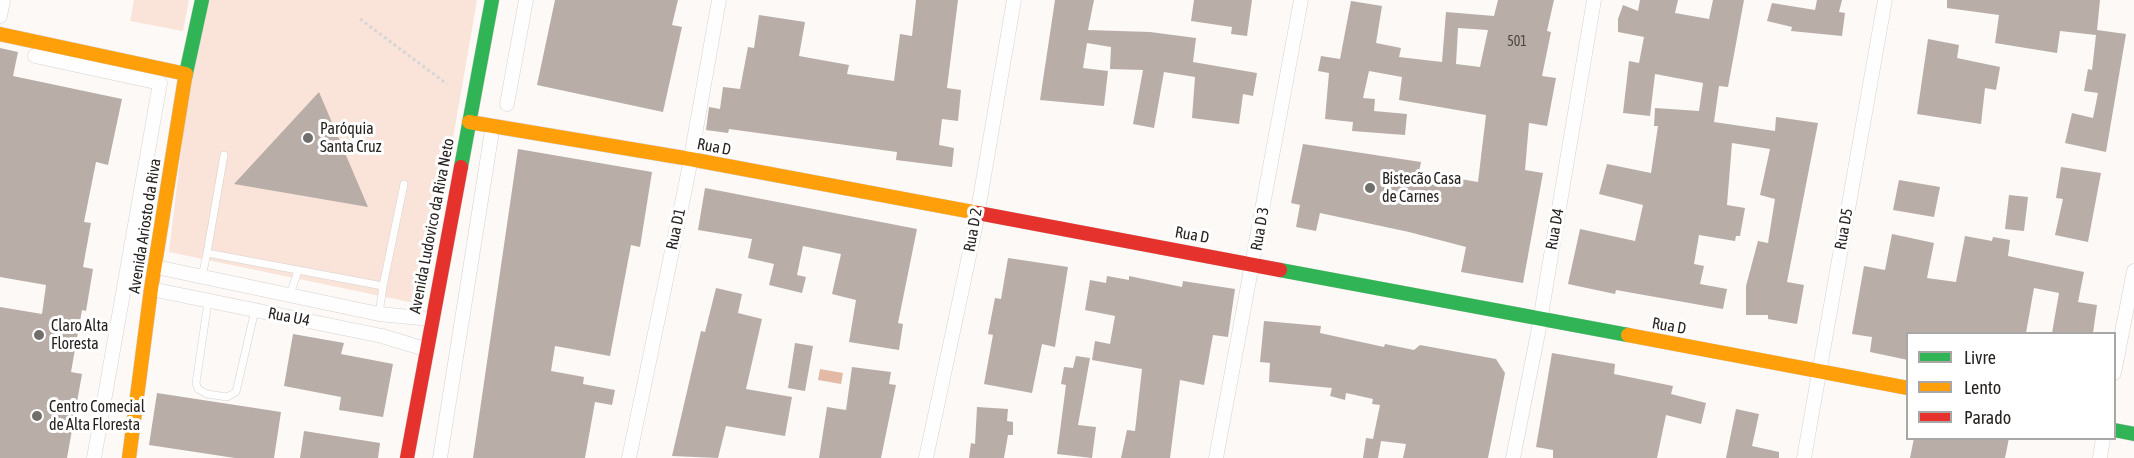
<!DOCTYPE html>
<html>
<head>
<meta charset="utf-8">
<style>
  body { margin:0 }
  #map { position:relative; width:2134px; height:458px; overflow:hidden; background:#fcf9f7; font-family:"Asap Condensed",sans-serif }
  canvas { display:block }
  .legend { position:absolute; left:1906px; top:332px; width:210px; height:108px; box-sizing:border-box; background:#fff; border:2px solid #a9a7a6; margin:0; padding:8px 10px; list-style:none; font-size:18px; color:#282320 }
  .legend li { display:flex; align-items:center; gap:12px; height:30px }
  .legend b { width:30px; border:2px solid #a9a7a6 }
</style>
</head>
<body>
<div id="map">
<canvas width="2134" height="458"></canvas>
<ul class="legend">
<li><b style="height:8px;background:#30b455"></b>Livre</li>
<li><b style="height:8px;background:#ff9f0a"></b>Lento</li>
<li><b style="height:8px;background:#e5322d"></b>Parado</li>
</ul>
</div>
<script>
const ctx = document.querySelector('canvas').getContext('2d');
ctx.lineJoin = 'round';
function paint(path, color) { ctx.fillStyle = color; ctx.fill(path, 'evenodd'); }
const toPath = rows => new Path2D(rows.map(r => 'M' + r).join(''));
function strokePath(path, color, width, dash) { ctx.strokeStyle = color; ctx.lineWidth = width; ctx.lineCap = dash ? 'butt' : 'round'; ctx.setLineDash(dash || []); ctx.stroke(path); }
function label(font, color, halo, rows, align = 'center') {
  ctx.font = font + ' "Asap Condensed",sans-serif'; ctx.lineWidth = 6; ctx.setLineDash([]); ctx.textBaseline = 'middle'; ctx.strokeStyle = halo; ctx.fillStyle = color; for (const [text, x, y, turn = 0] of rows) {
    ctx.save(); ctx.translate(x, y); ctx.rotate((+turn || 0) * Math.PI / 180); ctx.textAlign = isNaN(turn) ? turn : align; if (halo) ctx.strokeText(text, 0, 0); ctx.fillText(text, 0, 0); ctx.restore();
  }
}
paint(toPath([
  [134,0,189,0,183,31,130,21],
  [209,0,477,0,424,305,169,252,191,69]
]), '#fae4d9');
paint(toPath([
  [820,369,843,373,841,384,818,380]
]), '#e4baa7');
paint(toPath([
  [555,0,678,0,672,25,682,27,663,112,537,85],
  [916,0,958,0,947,88,961,90,958,121,942,119,939,145,954,148,952,167,896,160,897,152,729,129,728,133,706,130,709,107,720,109,723,87,740,89,748,47,754,48,759,15,805,22,799,56,849,65,847,74,894,81,900,34,912,36],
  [1055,0,1094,0,1088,30,1150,32,1196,38,1193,62,1257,73,1253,96,1243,94,1239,124,1192,118,1195,77,1164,72,1154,128,1133,124,1143,70,1110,69,1111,47,1087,43,1083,68,1108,71,1104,106,1040,100],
  [1194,0,1252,0,1247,36,1231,34,1232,27,1191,21],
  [1498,0,1554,0,1547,31,1551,32,1542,76,1556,78,1547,126,1529,123,1525,170,1543,173,1523,283,1461,272,1466,247,1409,232,1320,213,1316,231,1296,227,1300,205,1291,203,1303,144,1421,162,1419,172,1478,182,1486,115,1399,100,1402,77,1369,71,1363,98,1375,99,1374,111,1407,114,1405,135,1352,131,1353,122,1325,119,1329,73,1318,71,1321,56,1340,59,1351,1,1382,6,1376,43,1401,48,1399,57,1442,62,1446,12,1494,16],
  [1458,28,1488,30,1480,67,1456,64],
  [1640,0,1678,0,1675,13,1709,19,1713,0,1744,0,1728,87,1719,86,1714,122,1775,131,1776,117,1818,123,1787,282,1804,285,1797,324,1768,319,1768,315,1746,315,1746,286,1758,241,1768,243,1775,199,1760,195,1770,149,1732,143,1727,205,1745,208,1740,236,1736,236,1735,241,1699,235,1694,264,1704,266,1700,284,1727,289,1723,309,1616,290,1615,294,1568,284,1580,229,1635,241,1643,205,1599,194,1607,164,1651,173,1658,126,1654,126,1655,108,1699,111,1703,83,1655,74,1650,116,1623,113,1629,61,1639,63,1644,37,1618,32,1618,19,1623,5,1638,11],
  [1817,0,1842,0,1839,12,1845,13,1842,36,1791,31,1792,27,1767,21,1772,3,1815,10],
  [1947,0,2100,0,2097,30,2126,34,2106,152,2065,143,2072,113,2093,118,2098,93,2084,91,2088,69,2092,70,2096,35,2060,31,2057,53,1995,43,1999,15,1947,8],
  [1928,39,1959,45,1957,58,2000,67,1996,90,1985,88,1981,124,1917,114],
  [0,48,18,52,13,76,122,99,108,165,96,162,84,222,91,223,83,267,93,269,86,311,82,310,71,372,82,374,67,458,0,458,0,307,42,314,46,285,0,277],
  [319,92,368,207,234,184],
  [518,149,652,172,640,247,631,245,610,356,555,346,551,371,584,377,583,384,615,390,612,405,595,402,585,458,473,458],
  [2061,167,2101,173,2088,242,2055,235,2063,199,2056,198],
  [1899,180,1940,187,1934,217,1893,210],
  [705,188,917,229,898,323,903,324,899,350,849,342,856,300,832,294,841,254,803,246,797,275,806,277,802,293,769,285,774,264,748,258,752,239,698,230],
  [2009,195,2028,197,2024,231,2005,229],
  [1892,234,1934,243,1927,278,1956,282,1965,236,1992,241,1993,237,2010,240,2008,256,2084,272,2078,302,2097,305,2093,333,2052,333,2059,293,2034,288,2026,333,1908,333,1908,360,1870,352,1872,337,1852,334,1864,266,1885,270],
  [1008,258,1068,267,1055,347,1042,344,1032,393,984,384,993,335,988,334,995,298,1001,299],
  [1107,276,1129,280,1129,276,1182,287,1183,281,1235,289,1228,337,1213,335,1204,385,1180,380,1170,458,1121,458,1127,430,1135,431,1142,369,1092,360,1095,341,1110,344,1115,316,1085,310,1090,280,1106,283],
  [716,288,742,294,738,313,762,319,746,389,792,397,785,436,726,426,718,458,672,456,701,331,705,332],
  [1264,321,1321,326,1320,333,1384,347,1385,344,1414,350,1420,345,1496,359,1505,373,1488,458,1403,458,1406,444,1381,441,1378,458,1363,458,1366,438,1373,439,1380,405,1372,404,1373,399,1346,393,1345,400,1330,396,1332,388,1269,382,1270,363,1260,362],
  [293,334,344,343,341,354,393,364,383,417,339,410,341,397,284,386],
  [795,343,813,346,805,391,788,388],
  [1552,353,1615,364,1614,374,1673,386,1671,394,1706,403,1701,424,1666,415,1657,458,1553,458,1553,450,1536,447],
  [1076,356,1090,358,1078,425,1096,427,1092,458,1057,454,1066,385,1061,384,1064,367,1073,368],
  [852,367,891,372,889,384,896,385,881,458,819,458,827,407,846,410],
  [157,393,281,412,274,458,235,458,149,445],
  [977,407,1008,409,1007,421,1013,422,1013,435,1008,435,1004,458,969,458,971,443,975,444],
  [1736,409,1759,414,1752,446,1779,452,1779,458,1726,458],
  [304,431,380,443,378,458,300,458],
  [1914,438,2009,438,2005,458,1910,458]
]), '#b9ada8');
const lane = toPath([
  [207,253,224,155],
  [202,277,207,253,383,286,379,314],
  [383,286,404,184],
  [290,294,298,271],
  [208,302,196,383,198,389,207,394,227,397,236,392,255,310]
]);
const street = toPath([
  [0,16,3,0],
  [35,56,160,83,94,458],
  [507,104,526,0],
  [156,267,379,314,431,319],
  [151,289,382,336,425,349],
  [2114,373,2134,271],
  [440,458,491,137],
  [629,458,688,174,719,0],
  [926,458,975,228,1014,0],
  [1216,458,1301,0],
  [1513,458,1538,333,1594,0],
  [1804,458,1885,0],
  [2100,458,2103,438]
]);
const fast = toPath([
  [185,78,202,0],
  [461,167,492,0],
  [1280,270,1628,335],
  [2114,430,2134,434]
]);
const slow = toPath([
  [0,34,186,74],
  [469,122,690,159,978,213],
  [1628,335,1908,388],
  [129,458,151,289,185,78]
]);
const jam = toPath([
  [978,213,1280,270],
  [407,458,461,167]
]);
strokePath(lane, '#d5d1cf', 8);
strokePath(street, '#d5d1cf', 15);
strokePath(fast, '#d5d1cf', 15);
strokePath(slow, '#d5d1cf', 15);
strokePath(jam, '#d5d1cf', 15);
strokePath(toPath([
  [360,19,447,84]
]), '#d7d5d5', 3, [3, 3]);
strokePath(lane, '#fffefe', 7);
strokePath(street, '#fffefe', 14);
strokePath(fast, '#30b455', 14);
strokePath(slow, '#ff9f0a', 14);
strokePath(jam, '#e5322d', 14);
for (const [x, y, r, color] of [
  [308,138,6,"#726e6b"],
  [1370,188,6,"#726e6b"],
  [39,335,6,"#726e6b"],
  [37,416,6,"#726e6b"]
]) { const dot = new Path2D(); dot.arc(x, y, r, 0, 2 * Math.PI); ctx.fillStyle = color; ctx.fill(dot); strokePath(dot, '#fff', 2); }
label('14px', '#4c4642', null, [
  ["501",1517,42]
]);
label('16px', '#282320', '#fff', [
  ["Paróquia",320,129],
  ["Santa Cruz",320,147],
  ["Bistecão Casa",1382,179],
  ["de Carnes",1382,197],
  ["Claro Alta",51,326],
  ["Floresta",51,344],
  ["Centro Comecial",49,407],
  ["de Alta Floresta",49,425]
], 'left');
label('16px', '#282320', '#fff', [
  ["Rua D",714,147,11],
  ["Avenida Ariosto da Riva",145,226,-81],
  ["Avenida Ludovico da Riva Neto",432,226,-79],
  ["Rua D1",676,229,-78],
  ["Rua D 3",1260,229,-80],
  ["Rua D4",1555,229,-80],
  ["Rua D5",1844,229,-80],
  ["Rua D 2",973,230,-80],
  ["Rua D",1192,235,10],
  ["Rua U4",289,317,11],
  ["Rua D",1669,326,10]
]);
</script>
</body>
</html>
